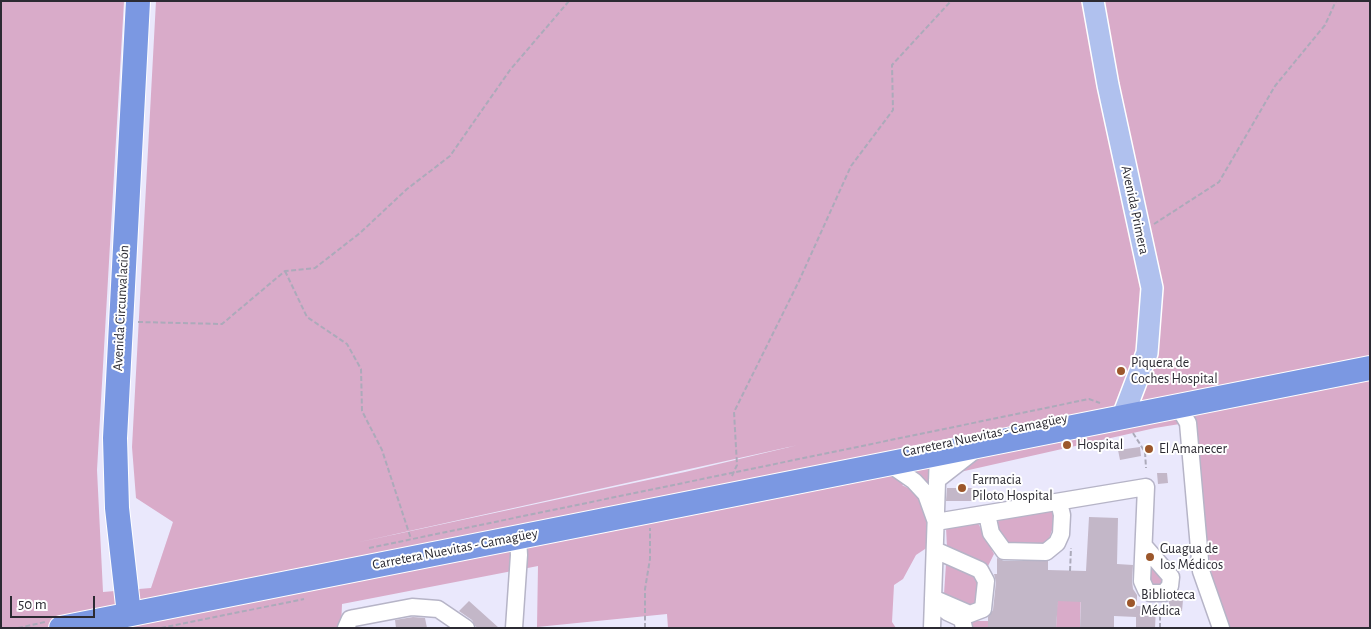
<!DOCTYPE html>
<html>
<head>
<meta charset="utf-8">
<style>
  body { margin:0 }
  #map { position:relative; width:1371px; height:629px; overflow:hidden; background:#eae8fc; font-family:"Alegreya Sans",sans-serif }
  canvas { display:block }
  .frame { position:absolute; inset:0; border:2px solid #2b2a32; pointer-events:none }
  .scale { position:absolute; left:10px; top:596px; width:85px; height:22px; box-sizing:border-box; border:2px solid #2b2a32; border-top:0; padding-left:6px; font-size:15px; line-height:18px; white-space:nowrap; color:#2b2a32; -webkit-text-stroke:4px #fff; paint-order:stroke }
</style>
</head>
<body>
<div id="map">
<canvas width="1371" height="629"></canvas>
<div class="frame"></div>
<div class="scale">50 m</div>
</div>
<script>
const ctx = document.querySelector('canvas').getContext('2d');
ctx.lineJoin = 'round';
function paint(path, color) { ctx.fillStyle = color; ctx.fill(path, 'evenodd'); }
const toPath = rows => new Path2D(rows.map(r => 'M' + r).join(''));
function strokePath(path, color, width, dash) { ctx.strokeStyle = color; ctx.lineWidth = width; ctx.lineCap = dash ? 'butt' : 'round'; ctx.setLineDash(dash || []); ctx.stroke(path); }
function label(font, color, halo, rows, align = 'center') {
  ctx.font = font + ' "Alegreya Sans",sans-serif'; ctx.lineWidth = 4; ctx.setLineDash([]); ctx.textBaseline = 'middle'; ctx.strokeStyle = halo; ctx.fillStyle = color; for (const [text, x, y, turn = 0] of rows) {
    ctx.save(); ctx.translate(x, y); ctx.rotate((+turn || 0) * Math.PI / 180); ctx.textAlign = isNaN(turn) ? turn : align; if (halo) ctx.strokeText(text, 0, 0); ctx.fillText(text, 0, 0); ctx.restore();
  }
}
paint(toPath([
  [1,1,124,1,97,470,103,592,151,588,173,522,136,498,132,447,156,1,1370,1,1370,628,1227,628,1215,602,1192,422,1155,428,929,479,928,484,924,480,902,485,914,491,921,500,926,517,928,547,916,555,903,579,894,585,892,622,896,628,668,628,667,614,537,627,538,566,342,604,341,628,1,628],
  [798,445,685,472,355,543],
  [1053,509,1054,524,1049,539,1043,546,1010,545,998,533,996,524,1001,518],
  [978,523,994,554,987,568,947,548,946,527],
  [946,564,974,575,979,582,977,603,969,606,944,594],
  [1152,565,1166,579,1158,590,1148,580,1150,566],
  [1058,588,1081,589,1080,628,1056,628],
  [970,621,988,621,988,628,969,628]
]), '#d9abc9');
paint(toPath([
  [1140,447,1141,456,1120,460,1118,450],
  [1157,473,1167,473,1168,483,1158,484],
  [947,488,974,488,974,501,946,501],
  [1089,517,1118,518,1117,564,1133,565,1132,581,1133,589,1137,595,1137,606,1156,607,1155,628,1136,628,1136,617,1114,616,1114,628,1080,628,1081,602,1058,601,1056,628,988,628,988,617,993,610,996,582,994,574,997,574,997,558,1004,561,1048,561,1048,570,1086,571],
  [1172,599,1183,600,1182,611,1169,611,1169,601],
  [469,601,499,628,478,628,475,626,472,620,459,611],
  [413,617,425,618,427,628,396,628,395,620]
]), '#c3b7c8');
const minor = toPath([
  [1169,408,1182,413,1188,423,1201,571,1221,628],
  [888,463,914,481,926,494,936,522,1146,487,1142,581,1146,590,1150,593,1164,593,1170,586,1171,577,1145,547],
  [937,480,978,448],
  [987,514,991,533,1004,551,1046,552,1057,543,1061,534,1062,515,1059,502],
  [933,598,970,614,983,609,986,581,980,570,935,550],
  [947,612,962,619,964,628],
  [346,628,350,619,354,618,412,607,438,609,466,628],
  [514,628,519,555,518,537],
  [932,628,938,453]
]);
const major = toPath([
  [1093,1,1108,85,1152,288,1147,353,1123,416]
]);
const highway = toPath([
  [129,614,117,508,115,438,138,1],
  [61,628,1370,368]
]);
strokePath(minor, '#b6b4c7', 19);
strokePath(major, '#fff', 24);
strokePath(highway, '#fff', 26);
strokePath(toPath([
  [1154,224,1219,182,1275,86,1325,25,1336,1],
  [285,271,307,317,347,344,361,369,362,411,382,450,411,539],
  [138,322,222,324,285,271,315,268,360,233,407,189,450,156,510,70,569,1],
  [1133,433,1145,452,1146,468],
  [732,476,737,465,734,412,799,281,851,166,893,110,892,65,951,1],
  [369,548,1089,399,1100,403],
  [1070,571,1071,548],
  [18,628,45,622],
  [161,628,304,599],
  [645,628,645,589,650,559,650,528],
  [1160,628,1160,607]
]), '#acaaba', 2, [5, 2.5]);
strokePath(minor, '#fff', 16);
strokePath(major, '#b0c1ee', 21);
strokePath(highway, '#7b98e2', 24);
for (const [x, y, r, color] of [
  [1121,371,5,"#9c572b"],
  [1067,445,5,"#9c572b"],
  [1149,449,5,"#9c572b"],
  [962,488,5,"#9c572b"],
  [1150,557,5,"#9c572b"],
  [1131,603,5,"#9c572b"]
]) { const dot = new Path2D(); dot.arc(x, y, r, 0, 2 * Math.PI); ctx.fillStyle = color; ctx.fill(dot); strokePath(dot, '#fff', 2); }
label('14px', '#2b2a32', '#fff', [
  ["Avenida Primera",1135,210,78],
  ["Avenida Circunvalación",121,308,-87],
  ["Carretera Nuevitas - Camagüey",985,435,-12],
  ["Carretera Nuevitas - Camagüey",455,549,-11]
]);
label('14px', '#2b2a32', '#fff', [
  ["Piquera de",1131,363],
  ["Coches Hospital",1131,379],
  ["Hospital",1077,445],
  ["El Amanecer",1159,449],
  ["Farmacia",972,480],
  ["Piloto Hospital",972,496],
  ["Guagua de",1160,549],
  ["los Médicos",1160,565],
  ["Biblioteca",1141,595],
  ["Médica",1141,611]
], 'left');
</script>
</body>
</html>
